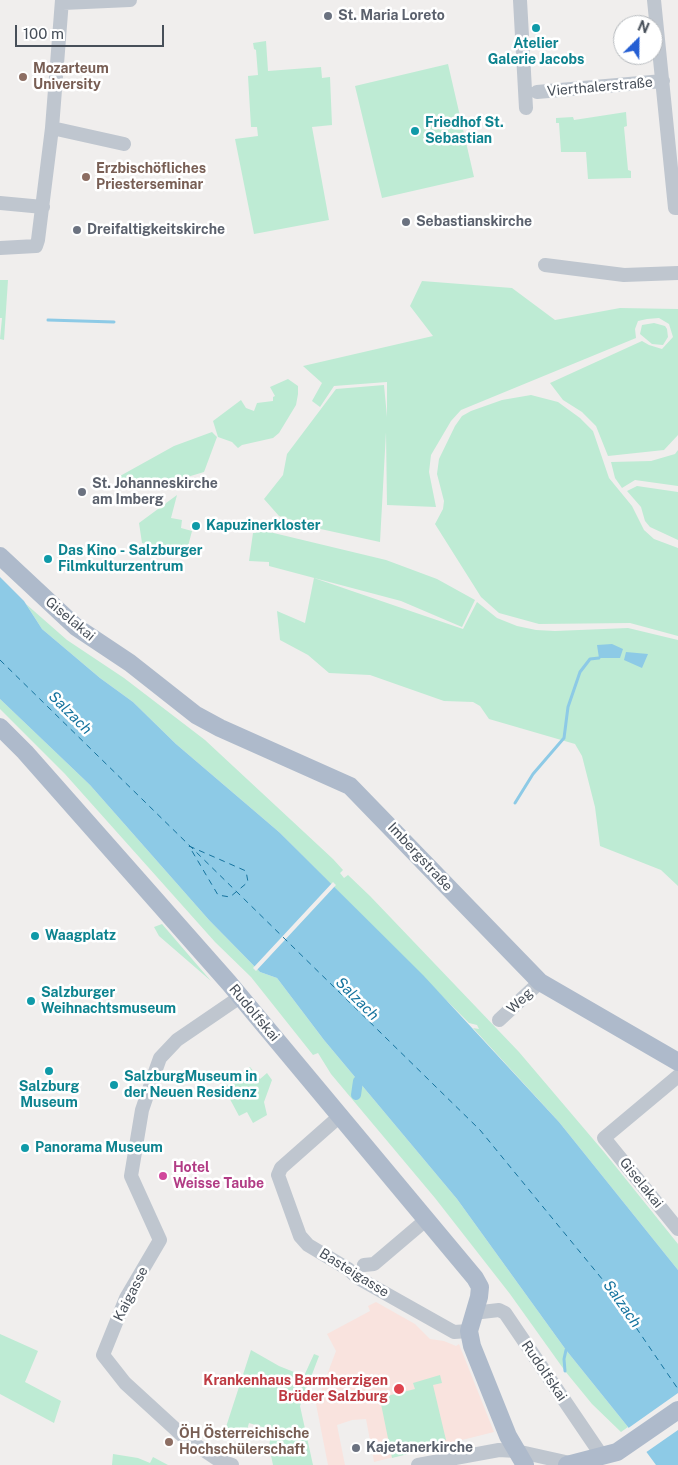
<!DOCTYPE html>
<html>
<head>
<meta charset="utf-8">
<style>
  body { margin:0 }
  #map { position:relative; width:678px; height:1465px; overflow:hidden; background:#f0eeed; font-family:"Public Sans",sans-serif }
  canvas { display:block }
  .north { position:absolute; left:613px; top:15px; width:50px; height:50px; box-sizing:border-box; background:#fff; border:1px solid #b5b9bd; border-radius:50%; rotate:23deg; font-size:14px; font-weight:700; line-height:20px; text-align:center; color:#474f59 }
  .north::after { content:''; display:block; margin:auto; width:18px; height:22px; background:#245ed3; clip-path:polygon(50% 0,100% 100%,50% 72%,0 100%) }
  .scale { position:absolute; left:15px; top:25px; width:149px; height:22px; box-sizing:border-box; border:2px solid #474f59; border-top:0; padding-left:6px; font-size:15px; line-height:18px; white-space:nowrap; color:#474f59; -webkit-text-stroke:4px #fff; paint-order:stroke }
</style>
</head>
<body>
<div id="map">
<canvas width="678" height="1465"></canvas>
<div class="north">N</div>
<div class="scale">100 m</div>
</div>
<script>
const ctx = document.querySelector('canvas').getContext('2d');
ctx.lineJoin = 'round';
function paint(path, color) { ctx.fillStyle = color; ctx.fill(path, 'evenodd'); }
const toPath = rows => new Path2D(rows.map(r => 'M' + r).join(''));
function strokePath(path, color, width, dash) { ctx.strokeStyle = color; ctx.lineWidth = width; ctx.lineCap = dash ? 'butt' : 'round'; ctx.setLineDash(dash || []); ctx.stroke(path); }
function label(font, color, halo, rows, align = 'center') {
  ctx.font = font + ' "Public Sans",sans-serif'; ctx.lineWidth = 5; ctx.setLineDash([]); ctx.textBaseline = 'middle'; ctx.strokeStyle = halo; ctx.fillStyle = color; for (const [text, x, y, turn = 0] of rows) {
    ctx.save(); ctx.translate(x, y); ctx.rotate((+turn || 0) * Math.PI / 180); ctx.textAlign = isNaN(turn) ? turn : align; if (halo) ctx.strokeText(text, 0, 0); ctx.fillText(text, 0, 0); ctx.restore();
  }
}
paint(toPath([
  [376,1302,415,1324,430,1339,444,1341,456,1346,459,1344,494,1432,374,1462,366,1419,352,1420,337,1425,345,1465,328,1465,316,1404,336,1351,327,1334,370,1311,368,1306]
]), '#f9e3de');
paint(toPath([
  [266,41,268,71,321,67,322,78,330,77,332,125,312,127,329,220,254,234,235,139,258,136,257,127,251,127,248,76,258,75,256,50,254,49,253,43],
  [448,64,474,177,382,198,355,86],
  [626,112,627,126,624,127,628,170,631,171,631,178,588,179,586,152,561,152,559,123,556,123,556,118,573,117,574,120],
  [0,280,8,280,4,340,0,339,2,318,0,318],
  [422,281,512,288,555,320,620,308,678,309,678,435,664,450,608,456,596,426,582,412,563,400,550,383,642,341,649,345,662,349,673,337,669,324,659,318,647,319,638,321,635,329,636,338,461,410,451,421,431,455,429,472,436,507,387,505,386,432,380,542,316,528,279,516,264,499,283,475,287,454,336,389,384,385,387,417,387,382,334,386,320,407,312,401,322,383,303,366,433,336,410,306],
  [654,323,665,326,667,329,668,337,663,345,652,344,640,334,642,325],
  [288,379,298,386,298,394,296,405,279,433,273,438,242,445,238,448,232,442,218,437,213,421,241,400,246,408,254,411,257,403,273,401,273,397,275,396,270,387],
  [531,395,558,402,580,418,593,431,609,478,632,506,644,530,654,539,678,548,678,636,630,623,539,624,499,613,481,597,435,524,443,509,444,501,437,474,439,459,455,426,462,416,471,411,502,400],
  [212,432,217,437,204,472,144,490,131,487,118,490,120,476,174,446],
  [678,450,678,486,635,480,622,488,615,478,611,462,651,461,675,454],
  [637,486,678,492,678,540,650,527,645,521,641,507,627,491],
  [177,495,171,518,182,520,181,528,192,531,186,554,142,543,139,523],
  [257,529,386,560,437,579,475,600,462,627,401,601,269,566,269,562,249,561,253,533,256,533],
  [314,578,463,629,477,602,497,618,517,626,536,630,555,631,628,628,678,640,678,886,661,870,600,846,595,807,582,756,575,744,489,719,480,706,473,702,444,701,370,675,329,673,308,655,280,640,277,611,305,623],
  [26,604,67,640,124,678,205,740,333,859,343,870,340,873,344,878,348,875,370,896,519,1052,604,1152,678,1244,678,1270,559,1122,473,1028,479,1029,477,1025,469,1023,279,832,176,744,133,702,100,678,42,629],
  [0,699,90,785,209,920,260,972,277,978,324,1040,457,1199,566,1350,628,1427,621,1432,592,1404,565,1371,510,1294,435,1198,331,1074,318,1053,313,1055,251,977,215,942,65,774,0,709],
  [162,924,211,981,159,936,154,927],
  [250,1067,260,1079,267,1073,272,1080,264,1102,267,1115,253,1123,247,1112,239,1116,224,1088],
  [0,1334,38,1351,25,1382,61,1401,54,1423,0,1394],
  [251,1350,279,1366,304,1376,314,1354,319,1356,300,1406,313,1465,273,1465,269,1446,272,1430,249,1423,245,1436,225,1430],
  [440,1375,442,1383,433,1385,446,1440,408,1448,408,1454,392,1458,379,1394,386,1392,387,1396,415,1389,413,1383],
  [113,1454,138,1458,150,1463,153,1457,168,1465,112,1465]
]), '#beebd4');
paint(toPath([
  [0,577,24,601,42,629,100,678,133,702,176,744,279,832,423,975,559,1122,678,1270,678,1465,656,1465,628,1427,566,1350,457,1199,324,1040,277,978,260,972,209,920,90,785,0,699],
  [612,644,623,649,620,658,599,658,597,645],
  [626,652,648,654,642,668,624,660]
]), '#8dcae6');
paint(toPath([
  [333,882,336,885,256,971,253,968],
  [678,1393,678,1430,645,1453,627,1429]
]), '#f0eeed');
strokePath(toPath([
  [48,320,114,322],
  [515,803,533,774,564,738,568,707,580,672,590,659,599,658],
  [565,1371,564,1359,566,1350]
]), '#8dcae6', 3);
strokePath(toPath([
  [356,1095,358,1081]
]), '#8dcae6', 10);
strokePath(toPath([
  [0,660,480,1130,607,1285,678,1389],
  [189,846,246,871,248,882,230,897,218,895,189,846]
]), '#15739e', 1, [6, 5]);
strokePath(toPath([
  [520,0,526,108],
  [654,0,675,208,678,208],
  [63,3,130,0],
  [537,92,663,81],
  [52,128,124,144],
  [0,203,43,207],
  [0,248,36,246,38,240,52,128,62,0],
  [545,265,624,275,678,273],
  [499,1020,540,982],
  [678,1076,604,1138,678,1229],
  [341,1115,281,1168,278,1175,300,1236,308,1245,348,1269,358,1278,454,1332,469,1331],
  [364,1265,374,1264,427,1219],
  [473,1313,499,1310,505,1313,602,1456],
  [232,1465,220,1461,184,1437,125,1383,103,1355,126,1298,160,1240,131,1176,142,1110,155,1072,160,1058,177,1040,240,997],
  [418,1465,499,1450,516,1451,570,1463]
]), '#bfc6cf', 14);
strokePath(toPath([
  [0,556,76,627,130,663,196,715,220,728,350,786,540,982,678,1062],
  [0,727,25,752,229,983,475,1278,480,1287,479,1297,469,1331,472,1346,508,1436,525,1465],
  [567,1465,617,1452,678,1410]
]), '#aebacb', 18);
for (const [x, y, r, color] of [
  [328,16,5,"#6b7280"],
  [536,28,5,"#0f9aa8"],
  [23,77,5,"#8d6e63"],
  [415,131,5,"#0f9aa8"],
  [86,177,5,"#8d6e63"],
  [406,222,5,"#6b7280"],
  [77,230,5,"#6b7280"],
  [82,492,5,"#6b7280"],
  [196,526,5,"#0f9aa8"],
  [48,559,5,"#0f9aa8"],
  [35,936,5,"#0f9aa8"],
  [31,1001,5,"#0f9aa8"],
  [49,1071,5,"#0f9aa8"],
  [114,1085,5,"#0f9aa8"],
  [25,1148,5,"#0f9aa8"],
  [163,1176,5,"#d1479c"],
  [399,1389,6,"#e0444e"],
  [169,1442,5,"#8d6e63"],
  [356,1448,5,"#6b7280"]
]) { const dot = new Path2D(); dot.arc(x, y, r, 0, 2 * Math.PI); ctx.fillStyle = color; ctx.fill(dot); strokePath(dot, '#fff', 2); }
label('bold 14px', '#5b616d', '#fff', [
  ["St. Maria Loreto",338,16],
  ["Sebastianskirche",416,222],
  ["Dreifaltigkeitskirche",87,230],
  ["St. Johanneskirche",92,484],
  ["am Imberg",92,500],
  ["Kajetanerkirche",366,1448]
], 'left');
label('bold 14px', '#0d838f', '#fff', [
  ["Atelier",536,44,"center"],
  ["Galerie Jacobs",536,60,"center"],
  ["Friedhof St.",425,123],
  ["Sebastian",425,139],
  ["Kapuzinerkloster",206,526],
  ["Das Kino - Salzburger",58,551],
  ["Filmkulturzentrum",58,567],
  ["Waagplatz",45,936],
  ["Salzburger",41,993],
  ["Weihnachtsmuseum",41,1009],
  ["SalzburgMuseum in",124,1077],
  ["der Neuen Residenz",124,1093],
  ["Salzburg",49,1087,"center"],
  ["Museum",49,1103,"center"],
  ["Panorama Museum",35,1148]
], 'left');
label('bold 14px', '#785e54', '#fff', [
  ["Mozarteum",33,69],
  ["University",33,85],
  ["Erzbischöfliches",96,169],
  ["Priesterseminar",96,185],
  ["ÖH Österreichische",179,1434],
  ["Hochschülerschaft",179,1450]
], 'left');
label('14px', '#474f59', '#fff', [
  ["Vierthalerstraße",600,87,-5],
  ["Giselakai",70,619,40],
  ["Imbergstraße",420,857,47],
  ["Weg",520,1001,-43],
  ["Rudolfskai",254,1013,50],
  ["Giselakai",641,1183,51],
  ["Basteigasse",354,1273,32],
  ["Kaigasse",131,1294,-63],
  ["Rudolfskai",544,1371,56]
]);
label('bold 14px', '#b23c85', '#fff', [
  ["Hotel",173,1168],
  ["Weisse Taube",173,1184]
], 'left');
label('bold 14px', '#be3a42', '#fff', [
  ["Krankenhaus Barmherzigen",388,1381],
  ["Brüder Salzburg",388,1397]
], 'right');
label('italic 15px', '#15739e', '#fff', [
  ["Salzach",70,713,45],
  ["Salzach",357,999,45],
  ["Salzach",622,1304,55]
]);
</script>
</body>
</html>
